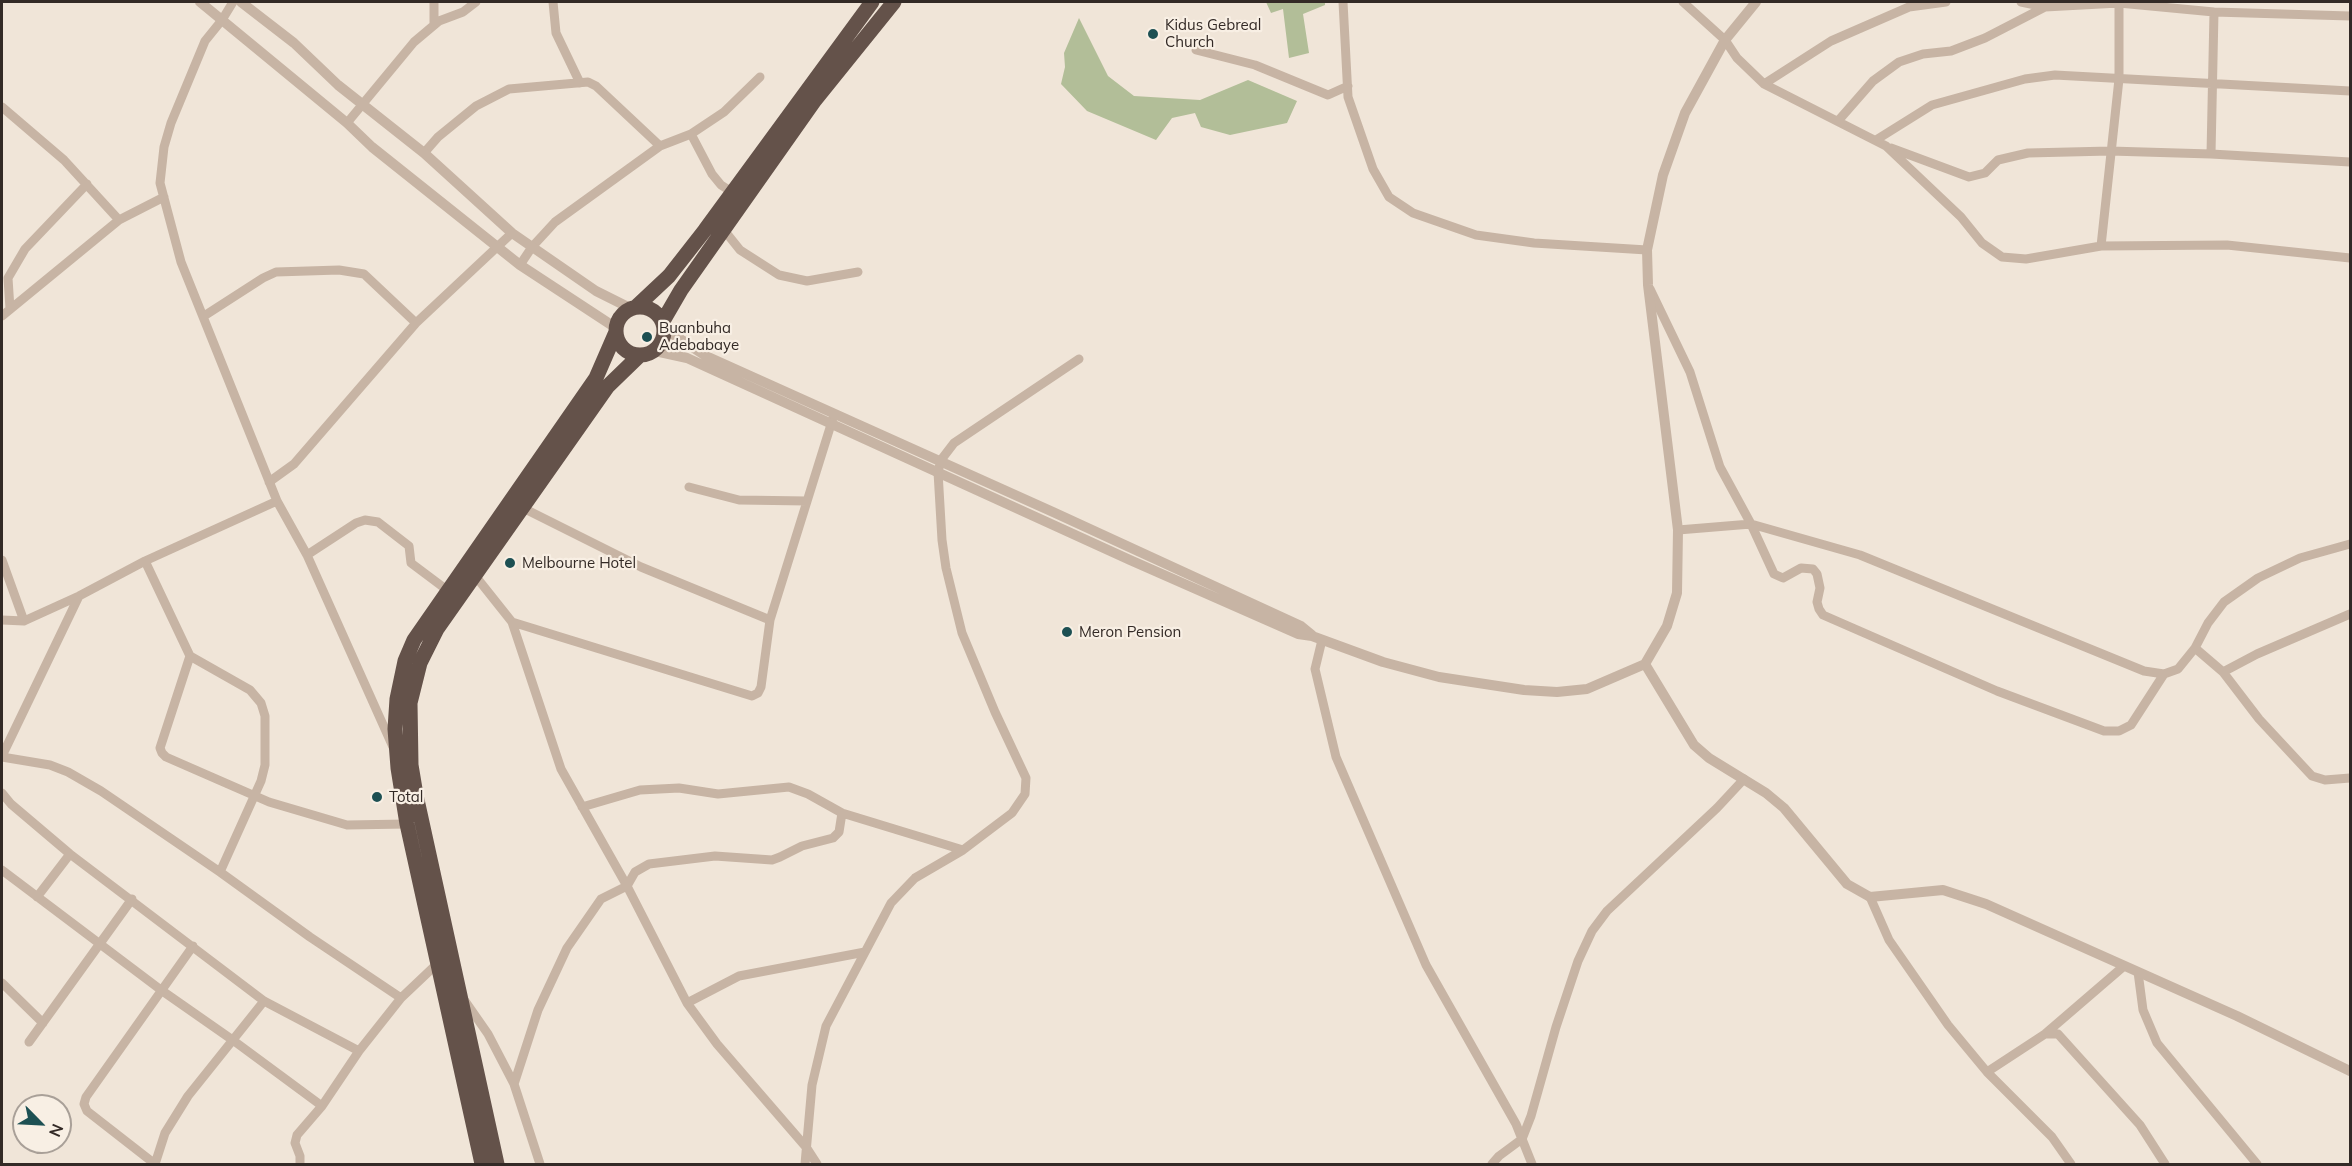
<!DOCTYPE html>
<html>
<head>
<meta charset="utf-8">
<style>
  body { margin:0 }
  #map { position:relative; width:2352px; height:1166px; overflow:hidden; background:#f0e5d8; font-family:Mulish,sans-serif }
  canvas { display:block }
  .frame { position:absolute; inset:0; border:3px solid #332a26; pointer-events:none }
  .north { position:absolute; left:12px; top:1094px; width:60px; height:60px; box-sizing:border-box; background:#f8efe4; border:2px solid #a9a098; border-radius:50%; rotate:114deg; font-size:16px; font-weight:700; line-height:24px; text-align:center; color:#332a26 }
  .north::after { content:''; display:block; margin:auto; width:21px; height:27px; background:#1d5053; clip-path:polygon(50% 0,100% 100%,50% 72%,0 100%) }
</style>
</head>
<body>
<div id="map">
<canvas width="2352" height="1166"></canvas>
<div class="frame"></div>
<div class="north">N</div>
</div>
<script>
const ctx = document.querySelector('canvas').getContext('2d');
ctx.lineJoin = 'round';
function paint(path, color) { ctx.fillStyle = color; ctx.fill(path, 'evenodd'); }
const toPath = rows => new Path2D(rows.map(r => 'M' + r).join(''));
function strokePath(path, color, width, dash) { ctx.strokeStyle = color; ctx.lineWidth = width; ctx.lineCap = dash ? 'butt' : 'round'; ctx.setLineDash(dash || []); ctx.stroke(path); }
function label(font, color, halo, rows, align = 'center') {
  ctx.font = font + ' Mulish,sans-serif'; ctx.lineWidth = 4.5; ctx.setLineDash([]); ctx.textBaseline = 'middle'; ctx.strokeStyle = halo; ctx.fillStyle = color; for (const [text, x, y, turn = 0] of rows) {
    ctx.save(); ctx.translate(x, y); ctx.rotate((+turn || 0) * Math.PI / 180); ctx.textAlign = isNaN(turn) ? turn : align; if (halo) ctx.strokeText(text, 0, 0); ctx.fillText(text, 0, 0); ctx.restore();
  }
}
paint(toPath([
  [1266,2,1325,2,1325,5,1303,14,1309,53,1289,58,1283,9,1271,13],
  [1079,18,1108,76,1134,96,1200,100,1248,80,1297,101,1287,123,1230,135,1201,127,1195,113,1172,118,1156,140,1087,111,1061,84,1065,67,1064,53]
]), '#b2be98');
strokePath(toPath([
  [233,2,222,20,205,41,171,123,164,147,160,183,181,262,277,501,307,555,393,747],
  [434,2,434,24],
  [553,2,556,33,580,83],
  [1343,2,1348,97,1373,169,1389,197,1413,213,1476,235,1534,243,1647,250],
  [1683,2,1725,40,1737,58,1764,84,1886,146,1961,217,1982,243,2002,257,2026,259,2101,246,2227,245,2350,258],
  [2021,2,2045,7,2119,3,2214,12,2350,16],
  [1196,50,1255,65,1328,95,1348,86],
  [1764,84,1831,41,1909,7,1946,2],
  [2,107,64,160,119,220],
  [1838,121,1873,81,1899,62,1923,54,1951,51,1985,38,2045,7],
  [347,123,414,42,439,21,463,12,476,2],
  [691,134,712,174,721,185,732,192],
  [1876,140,1932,105,2025,79,2055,75,2350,91],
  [1891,148,1969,177,1985,173,1998,160,2028,153,2110,151,2211,154,2350,162],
  [424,153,438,137,476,106,509,89,588,82,596,86,660,146],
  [2211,154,2214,12],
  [724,230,740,250,779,275,807,281,858,272],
  [2101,246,2119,79,2119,2],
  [520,265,532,247,555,222,660,146,691,134,724,112,760,77],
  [1650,289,1690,372,1720,467,1751,524,1774,574,1783,578,1801,568,1813,569,1817,574,1820,588,1817,602,1819,609,1823,615,1997,691,2104,731,2119,731,2131,725,2164,674],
  [10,309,8,278,25,249,87,184],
  [2,316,119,220,164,197],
  [204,316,263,278,276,272,339,270,364,274,416,323],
  [269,482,294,464,416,323,512,233],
  [689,487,739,500,807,501],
  [523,508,641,567,770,620],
  [1678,530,1751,524,1860,555,2144,671,2164,674,2178,669,2195,648,2208,623,2224,602,2258,578,2300,558,2350,544],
  [307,555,356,523,365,520,378,522,409,546,411,563,447,590],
  [2,560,24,621],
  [145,561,190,656,250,690,261,703,265,716,265,765,261,781,220,872],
  [473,573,512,622,561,769,627,886,687,1003,717,1044,806,1147,817,1164],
  [2,620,24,621,79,596,145,561,277,501],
  [512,622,752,696,758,693,761,687,770,620,833,418],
  [1322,640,1315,669,1336,757,1426,965,1516,1124,1532,1164],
  [2195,648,2223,672,2259,719,2312,776,2325,780,2350,778],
  [190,656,160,748,162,753,166,757,269,802,347,825,407,824],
  [2223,672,2257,654,2350,614],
  [2,756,79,596],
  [2,757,50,765,68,772,101,791,220,872,310,937,401,998],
  [2,793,11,804,70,854,264,1001,359,1051],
  [842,813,963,850],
  [2,870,161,990,234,1041,322,1106],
  [37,897,70,854],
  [1870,897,1889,940,1948,1025,1987,1072,2052,1137,2071,1164],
  [2138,972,2143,1010,2157,1043,2257,1164],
  [2,983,43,1023],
  [465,1001,488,1034,514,1084],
  [687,1003,739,976,865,952],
  [2045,1034,2058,1034,2140,1125,2165,1164],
  [29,1042,132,899],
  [1987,1072,2045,1034,2124,966],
  [155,1164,87,1111,84,1104,86,1097,193,946],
  [155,1164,165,1133,188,1096,264,1001],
  [300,1164,300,1156,295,1143,297,1135,322,1106,359,1051,401,998,439,962],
  [540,1164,514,1084,538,1010,567,948,601,899,627,886,635,872,649,864,715,856,772,860,780,857,802,846,833,838,839,832,842,813,808,794,789,787,718,794,679,788,640,790,582,807],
  [805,1164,812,1085,826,1026,891,903,915,878,963,850,1012,813,1025,794,1026,778,995,712,962,633,946,568,942,540,938,472,941,460,954,443,1079,359],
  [1492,1164,1499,1156,1522,1139,1531,1116,1556,1027,1578,961,1592,931,1607,911,1717,808,1744,779]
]), '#c7b4a4', 9);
strokePath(toPath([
  [200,2,347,123,372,147,520,265,616,328],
  [241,2,294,43,338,85,424,153,512,233,596,291,630,308],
  [665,329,706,356,1053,512,1301,626,1312,635],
  [655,351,687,358,1130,560,1298,634,1312,636,1383,662,1439,677,1524,690,1557,692,1587,689,1645,664,1667,626,1677,593,1678,530,1648,285,1647,250,1663,175,1685,113,1725,40,1756,2],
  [1645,664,1694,745,1709,758,1766,793,1784,808,1847,884,1870,897,1943,890,1986,904,2237,1016,2350,1071]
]), '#c7b4a4', 10);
strokePath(toPath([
  [637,306,669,276,705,230,872,2],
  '616 331a24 24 0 1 1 48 0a24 24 0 1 1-48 0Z',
  [663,321,681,290,815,100,894,2],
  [482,1164,407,824,398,768,395,729,397,699,405,661,414,640,596,378,616,332],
  [497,1164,416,795,411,765,410,703,420,663,437,629,608,386,640,355]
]), '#64524a', 15);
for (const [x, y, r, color] of [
  [1153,34,6,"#1d5053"],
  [647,337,6,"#1d5053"],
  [510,563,6,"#1d5053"],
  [1067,632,6,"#1d5053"],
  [377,797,6,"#1d5053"]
]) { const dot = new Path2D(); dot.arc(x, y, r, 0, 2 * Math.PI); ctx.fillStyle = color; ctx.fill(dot); strokePath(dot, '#f8efe4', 2); }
label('15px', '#332a26', '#f8efe4', [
  ["Kidus Gebreal",1165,25],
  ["Church",1165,42],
  ["Buanbuha",659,328],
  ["Adebabaye",659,345],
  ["Melbourne Hotel",522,563],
  ["Meron Pension",1079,632],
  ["Total",389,797]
], 'left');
</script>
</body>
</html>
